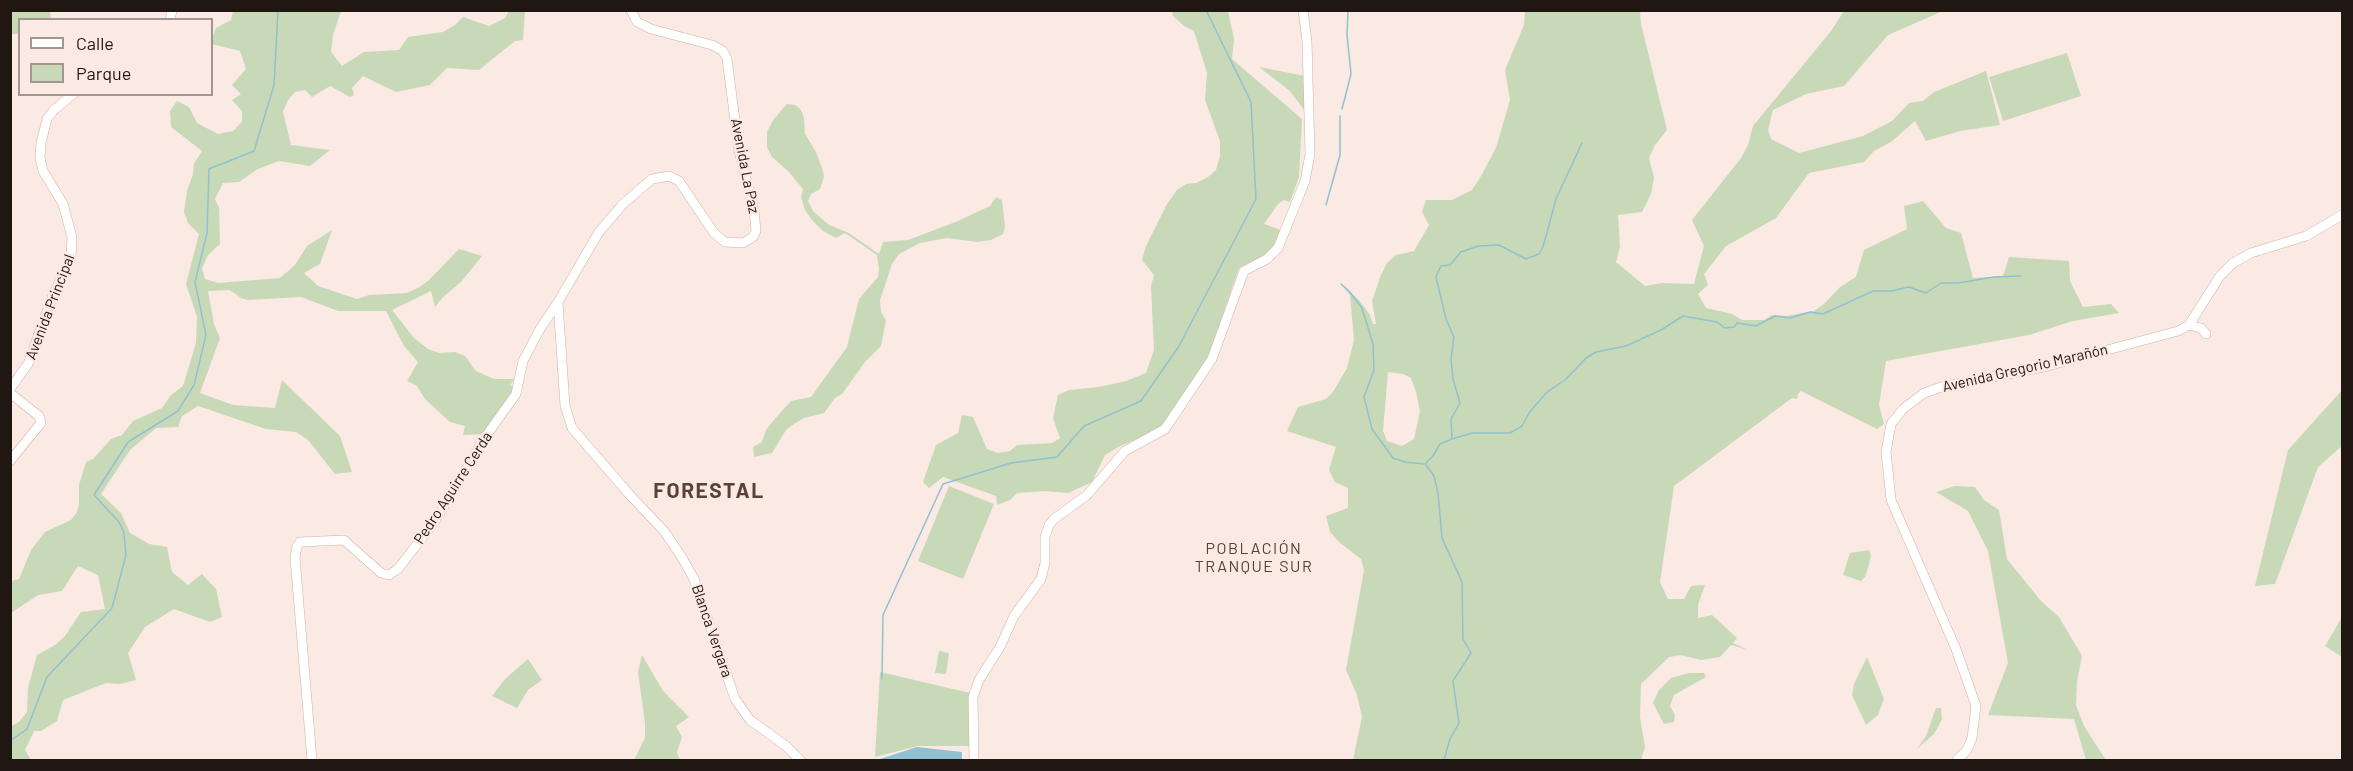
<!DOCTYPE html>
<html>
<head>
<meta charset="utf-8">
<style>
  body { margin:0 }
  #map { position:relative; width:2353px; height:771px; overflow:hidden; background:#fbe9e3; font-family:Barlow,sans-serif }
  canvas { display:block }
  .frame { position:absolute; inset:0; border:12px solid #201612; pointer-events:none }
  .legend { position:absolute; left:18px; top:18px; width:195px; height:78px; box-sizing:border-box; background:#fbe9e3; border:2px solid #a3958f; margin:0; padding:8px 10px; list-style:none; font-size:18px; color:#201612 }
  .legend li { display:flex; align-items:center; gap:12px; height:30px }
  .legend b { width:30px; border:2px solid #a3958f }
</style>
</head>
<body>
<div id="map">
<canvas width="2353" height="771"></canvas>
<div class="frame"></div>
<ul class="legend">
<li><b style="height:8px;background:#fff"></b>Calle</li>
<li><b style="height:16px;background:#c8d9b8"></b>Parque</li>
</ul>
</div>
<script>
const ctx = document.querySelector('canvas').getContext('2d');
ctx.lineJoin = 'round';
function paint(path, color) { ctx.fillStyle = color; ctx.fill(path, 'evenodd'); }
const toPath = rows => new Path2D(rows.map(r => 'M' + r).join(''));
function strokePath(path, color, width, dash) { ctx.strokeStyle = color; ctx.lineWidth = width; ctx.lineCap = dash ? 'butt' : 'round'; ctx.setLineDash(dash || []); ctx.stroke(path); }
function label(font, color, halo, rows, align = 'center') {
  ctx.font = font + ' Barlow,sans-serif'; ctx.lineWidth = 5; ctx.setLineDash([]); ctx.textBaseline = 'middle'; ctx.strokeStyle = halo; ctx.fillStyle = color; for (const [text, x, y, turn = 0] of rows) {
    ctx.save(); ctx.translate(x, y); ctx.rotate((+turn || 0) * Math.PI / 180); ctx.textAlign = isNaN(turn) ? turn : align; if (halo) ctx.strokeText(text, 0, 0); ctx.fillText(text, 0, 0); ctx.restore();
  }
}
paint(toPath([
  [11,10,50,11,51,19,20,20,19,34,11,34],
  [233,11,341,11,333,35,331,52,342,66,364,52,399,50,408,37,443,32,455,25,463,17,489,26,505,18,509,11,525,11,523,40,515,41,479,70,447,68,430,85,396,92,363,76,352,88,354,95,350,97,330,86,312,97,305,90,295,92,288,100,283,112,291,145,330,150,310,166,279,161,258,169,239,182,223,183,215,199,219,208,220,244,208,255,202,268,205,279,218,283,280,278,295,265,307,246,332,230,320,264,304,273,318,286,357,299,369,295,407,293,418,288,428,281,459,249,482,256,461,282,443,297,435,307,431,291,392,310,414,338,428,349,439,353,455,352,465,356,476,371,494,379,514,379,510,386,516,385,509,402,484,434,463,435,465,426,450,422,425,399,417,386,407,381,418,362,404,346,386,311,338,311,301,297,248,300,241,298,230,290,208,291,214,324,220,338,200,393,233,405,275,408,282,380,340,436,352,472,335,474,308,440,296,432,266,429,198,406,182,416,178,427,156,428,130,450,101,494,121,513,130,533,149,544,167,547,172,572,188,585,202,574,216,589,222,617,210,622,174,609,145,627,128,653,136,680,120,684,106,683,63,700,57,721,41,731,34,731,25,750,31,760,11,760,11,726,19,722,27,712,28,688,37,655,55,645,65,636,81,612,105,609,98,575,78,566,62,591,38,595,11,613,11,581,19,579,31,550,45,532,71,520,77,512,79,504,79,485,86,462,93,459,111,439,122,435,133,421,162,408,171,395,183,386,196,343,197,317,186,284,199,234,188,223,184,212,187,191,193,174,194,164,202,151,171,127,170,111,177,101,189,107,197,123,218,134,233,131,242,122,242,111,232,100,241,94,232,85,246,69,240,51,212,44,212,39,216,28,231,20],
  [1173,11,1228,11,1234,39,1232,59,1302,119,1299,177,1290,202,1284,200,1278,204,1264,224,1281,230,1273,246,1264,256,1239,268,1206,363,1159,430,1120,446,1105,455,1092,482,1068,493,1045,491,1017,493,1010,500,997,505,996,496,943,477,929,488,923,482,936,445,958,433,962,415,973,417,987,449,998,453,1010,451,1017,445,1052,443,1060,438,1053,418,1058,395,1069,390,1099,387,1126,381,1146,373,1154,350,1151,286,1154,275,1142,260,1146,246,1167,204,1177,190,1186,184,1196,183,1208,177,1216,170,1220,156,1220,141,1205,100,1207,73,1194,31,1184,26,1172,15],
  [1525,11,1640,11,1641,24,1667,130,1655,145,1649,158,1654,178,1651,194,1642,212,1618,215,1620,247,1616,262,1645,286,1662,283,1694,284,1704,246,1692,220,1741,158,1748,145,1753,126,1831,31,1844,11,1943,11,1888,35,1844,86,1806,94,1773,110,1768,130,1771,139,1799,153,1863,136,1892,121,1909,103,1923,101,1934,92,1986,71,2000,125,1960,131,1926,141,1915,121,1891,142,1874,151,1864,162,1809,173,1776,218,1726,246,1704,274,1708,285,1698,294,1706,308,1732,314,1742,320,1764,320,1772,315,1786,316,1814,311,1824,304,1840,287,1856,277,1864,250,1907,229,1904,206,1923,201,1946,228,1961,233,1973,278,2003,276,2009,257,2069,261,2070,281,2083,307,2111,304,2119,313,2073,321,2029,335,1886,361,1879,405,1884,424,1877,429,1801,391,1798,394,1797,399,1792,398,1674,486,1660,582,1668,599,1684,599,1691,586,1705,585,1698,605,1698,618,1712,615,1737,638,1733,643,1748,650,1731,645,1720,657,1701,660,1681,655,1669,657,1641,684,1640,717,1645,747,1641,760,1353,760,1362,717,1357,695,1346,670,1364,570,1361,559,1340,543,1330,532,1326,516,1348,508,1348,488,1335,482,1329,470,1336,447,1287,431,1298,407,1326,399,1333,392,1347,368,1354,340,1350,295,1340,283,1359,300,1370,315,1373,324,1376,324,1372,301,1381,275,1387,263,1396,255,1414,251,1429,225,1422,212,1426,200,1452,200,1472,190,1481,176,1496,148,1510,100,1505,70,1524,25],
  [1388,372,1403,374,1411,378,1416,392,1420,411,1414,439,1402,446,1387,441,1383,431],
  [2067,53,2081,96,2003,121,1989,77],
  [1259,67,1305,76,1304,110,1290,91],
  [787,104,795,105,801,110,804,118,805,134,816,152,823,171,824,177,820,189,811,194,808,201,813,211,829,225,849,233,879,254,883,242,908,240,958,221,990,206,996,197,1002,200,1005,226,1003,234,991,240,977,242,947,238,920,243,899,254,892,264,880,300,881,312,886,320,881,346,865,362,842,394,835,398,824,413,804,418,794,424,786,430,772,453,754,457,753,447,762,442,766,430,773,421,791,401,811,397,847,347,859,299,878,277,879,269,877,255,845,233,836,238,823,231,812,220,805,210,801,197,803,189,788,171,772,157,767,147,767,132,773,120],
  [2342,390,2342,446,2318,467,2275,584,2255,586,2288,450],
  [949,486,994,504,963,579,918,561],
  [1955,486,1975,487,1984,500,1999,510,2007,559,2041,601,2059,617,2082,656,2077,682,2076,705,2084,726,2106,760,2086,760,2074,719,1988,715,2008,663,1988,551,1968,511,1936,492],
  [1869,550,1871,555,1869,565,1865,577,1861,581,1843,575,1850,553],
  [2342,617,2342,657,2325,646],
  [939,651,949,653,946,674,935,673],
  [642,655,663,691,689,717,676,726,682,737,677,752,680,760,634,760,645,738,645,723,638,672],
  [1867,657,1884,699,1878,715,1866,725,1852,695,1854,684],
  [528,659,542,680,528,690,517,708,492,696,505,679],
  [880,672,970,693,969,746,918,746,875,757],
  [1689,673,1704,673,1706,677,1674,695,1670,706,1675,715,1674,722,1664,724,1653,703,1659,690,1671,678],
  [1936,708,1941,708,1942,719,1939,725,1934,734,1917,749,1926,736]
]), '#c8d9b8');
paint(toPath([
  [917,747,962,752,962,760,877,760]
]), '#91c1d0');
strokePath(toPath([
  [1342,109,1351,74,1347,35,1348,10],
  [1326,205,1340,155,1340,116],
  [1341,284,1349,291,1362,308,1373,344,1374,370,1364,397,1372,429,1393,458,1405,462,1424,464],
  [1452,439,1451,419,1460,403,1453,379,1451,358,1454,337,1446,319,1436,277,1441,266,1450,265,1461,252,1478,246,1499,245,1526,259,1539,254,1543,247,1556,199,1582,143],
  [1425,464,1433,456,1440,444,1452,439,1472,433,1510,433,1522,426,1529,413,1546,393,1566,379,1586,358,1596,352,1626,346,1661,330,1683,316,1717,322,1725,328,1734,327,1737,323,1756,326,1775,316,1790,318,1810,312,1823,314,1873,291,1891,291,1909,287,1926,293,1941,283,1958,283,1994,277,2021,276],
  [1426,465,1434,476,1438,493,1442,538,1462,582,1463,639,1471,653,1453,681,1459,723,1450,739,1444,760],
  [882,679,883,615,943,484,1011,463,1057,457,1084,426,1141,401,1179,346,1256,199,1251,102,1206,10],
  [10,741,27,729,47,677,112,608,126,555,124,533,119,522,94,495,128,442,178,411,194,385,206,335,195,282,207,233,209,169,254,151,274,85,278,10]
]), '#91c1d0', 1.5);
const minor = toPath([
  [170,20,172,10],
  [558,302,565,406,572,428,629,494,664,531,681,556,694,579,735,699,750,720,786,746,800,760],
  [2189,325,2201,328,2206,334],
  [10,389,28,364,53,295,71,258,72,237,63,204,43,171,40,158,41,143,47,119,54,110,73,94],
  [10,393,39,416,41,423,10,461],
  [312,760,295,558,297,546,300,542,344,540,381,573,389,575,398,569,435,521,486,436,516,394,523,361,540,329,558,302,599,232,623,204,652,179,669,176,679,181,714,233,725,242,743,243,753,237,756,231,754,210,739,151,727,59,723,51,712,45,651,29,637,22,631,10],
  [974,760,973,697,979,680,1000,647,1014,616,1041,579,1045,563,1045,537,1049,525,1054,519,1087,495,1125,451,1165,429,1212,359,1244,271,1267,259,1278,248,1305,181,1310,154,1307,41,1303,10],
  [1957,760,1967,750,1972,738,1976,706,1956,649,1891,500,1886,452,1891,424,1903,409,1924,393,1941,387,2044,367,2178,331,2189,325,2220,276,2233,263,2251,253,2306,236,2342,215]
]);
strokePath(minor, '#ceb2a7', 10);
strokePath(minor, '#fff', 9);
label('15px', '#201612', '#fbe9e3', [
  ["Avenida La Paz",745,166,79],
  ["Avenida Principal",50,307,-69],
  ["Avenida Gregorio Marañón",2025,368,-13],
  ["Pedro Aguirre Cerda",453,488,-57],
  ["Blanca Vergara",712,631,71]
]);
ctx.letterSpacing = '1.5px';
label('16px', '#594139', '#fbe9e3', [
  ["POBLACIÓN",1254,549],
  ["TRANQUE SUR",1254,567]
]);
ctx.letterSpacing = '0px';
ctx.letterSpacing = '1.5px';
label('bold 21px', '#594139', '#fbe9e3', [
  ["FORESTAL",709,491]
]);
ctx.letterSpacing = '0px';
</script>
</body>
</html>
